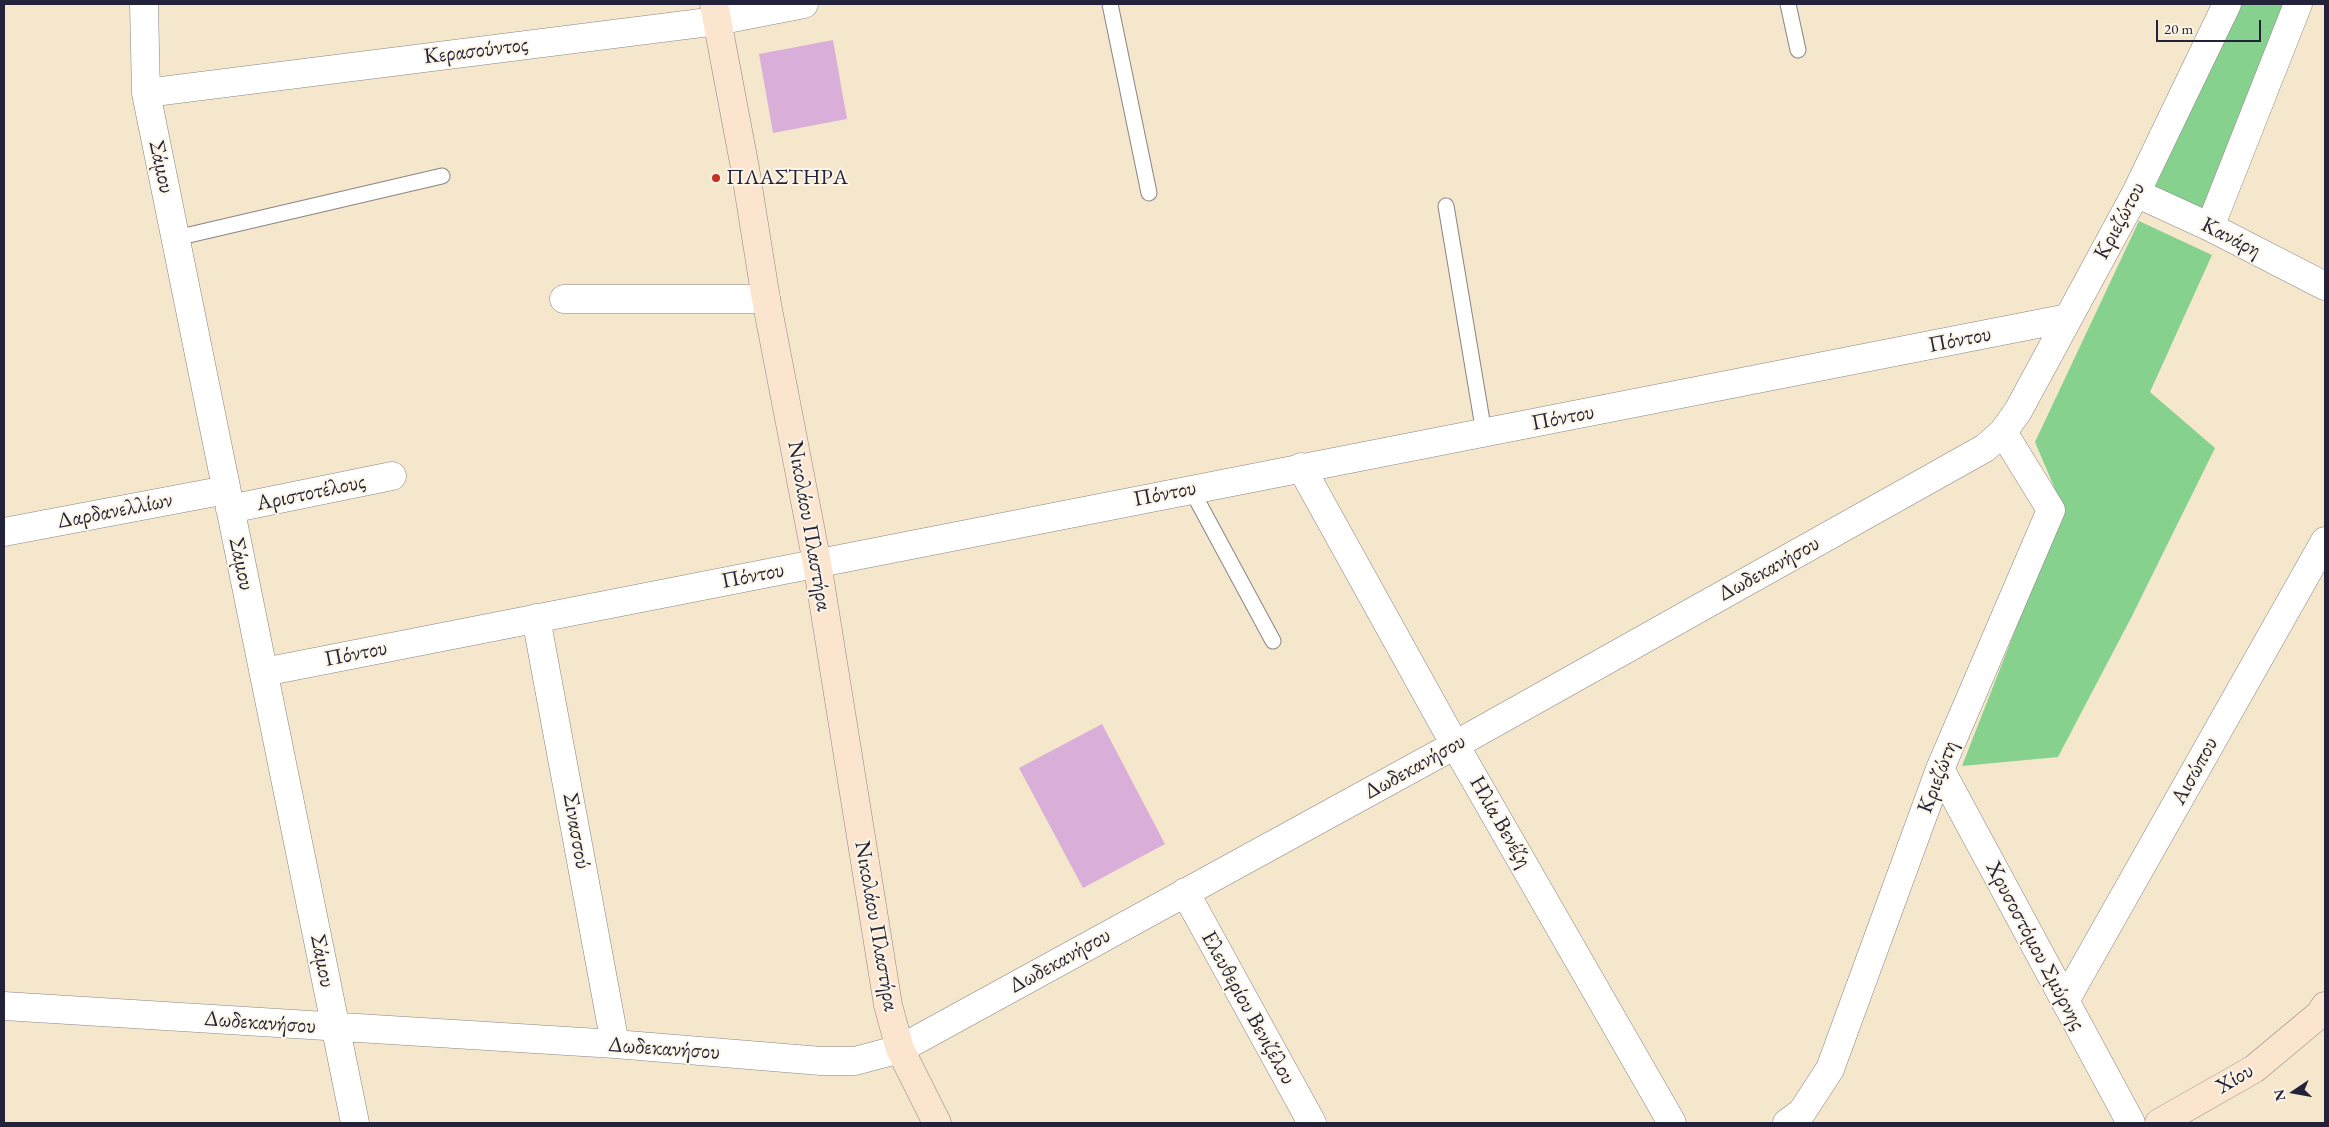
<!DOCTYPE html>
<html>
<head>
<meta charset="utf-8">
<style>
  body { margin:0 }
  #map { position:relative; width:2329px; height:1127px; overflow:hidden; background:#f4e7cc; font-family:"EB Garamond",serif }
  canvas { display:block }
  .frame { position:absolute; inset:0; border:5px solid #22223b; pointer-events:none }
  .north { position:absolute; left:2269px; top:1067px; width:50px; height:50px; -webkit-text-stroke:4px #fcf5e5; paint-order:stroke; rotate:258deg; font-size:14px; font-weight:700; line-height:20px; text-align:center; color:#22223b }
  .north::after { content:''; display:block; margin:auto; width:18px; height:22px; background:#22223b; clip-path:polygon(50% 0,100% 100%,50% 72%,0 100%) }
  .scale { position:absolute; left:2156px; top:20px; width:105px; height:22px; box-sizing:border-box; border:2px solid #22223b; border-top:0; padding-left:6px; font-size:15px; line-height:18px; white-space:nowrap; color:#22223b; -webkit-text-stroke:4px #fcf5e5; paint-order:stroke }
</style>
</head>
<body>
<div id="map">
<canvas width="2329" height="1127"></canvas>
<div class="frame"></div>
<div class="north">N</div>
<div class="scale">20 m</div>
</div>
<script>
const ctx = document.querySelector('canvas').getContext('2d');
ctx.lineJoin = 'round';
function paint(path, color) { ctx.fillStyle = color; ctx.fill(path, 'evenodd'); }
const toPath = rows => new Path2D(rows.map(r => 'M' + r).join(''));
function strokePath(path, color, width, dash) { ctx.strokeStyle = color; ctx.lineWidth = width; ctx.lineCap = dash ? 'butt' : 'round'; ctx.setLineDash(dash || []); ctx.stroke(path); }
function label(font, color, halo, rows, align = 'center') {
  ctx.font = font + ' "EB Garamond",serif'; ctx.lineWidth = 4; ctx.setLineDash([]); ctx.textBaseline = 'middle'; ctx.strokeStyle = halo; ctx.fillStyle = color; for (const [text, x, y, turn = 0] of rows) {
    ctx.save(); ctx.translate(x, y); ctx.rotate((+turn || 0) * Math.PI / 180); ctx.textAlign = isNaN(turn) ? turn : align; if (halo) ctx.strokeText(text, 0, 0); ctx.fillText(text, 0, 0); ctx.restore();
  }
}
paint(toPath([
  [2240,4,2285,4,2205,212,2154,189],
  [2139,221,2212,255,2150,392,2215,448,2132,616,2058,757,1962,766,2063,508,2035,442]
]), '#87d18e');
paint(toPath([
  [833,40,847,119,773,133,759,54],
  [1102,724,1165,844,1083,888,1019,768]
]), '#d9afda');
const lane = toPath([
  [1110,4,1149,193],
  [1788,4,1798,50],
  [1446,206,1484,433],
  [176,238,442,176],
  [1191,489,1273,641]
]);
const street = toPath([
  [144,4,146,93,355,1123],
  [146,93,717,21,804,4],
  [2136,193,2210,227,2325,286],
  [2210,227,2298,4],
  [564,299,766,299],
  [1301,467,1455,745,1672,1123],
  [230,509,392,476],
  [4,532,226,490],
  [536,618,615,1044],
  [264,672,2068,318],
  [1940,769,2131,1123],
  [1185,892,1312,1123],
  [2065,1001,2325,541],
  [4,1006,615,1044,821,1061,855,1061,900,1049,1455,745,1985,448,2003,432,2018,411,2136,193,2227,4],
  [1787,1123,1802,1112,1830,1069,1940,769,2051,510,2003,432]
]);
const secondary = toPath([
  [714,4,745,168,766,299,817,563,888,1005,900,1049,937,1123],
  [2159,1123,2254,1069,2320,1014,2325,1006]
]);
strokePath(lane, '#8b8484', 17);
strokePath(street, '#8b8484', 29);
strokePath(secondary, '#8b8484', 29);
strokePath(lane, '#fff', 15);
strokePath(street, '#fff', 28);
strokePath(secondary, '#fbe5cf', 28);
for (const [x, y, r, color] of [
  [716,178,5,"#c8321e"]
]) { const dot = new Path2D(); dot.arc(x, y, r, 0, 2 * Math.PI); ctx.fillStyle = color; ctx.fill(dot); strokePath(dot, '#fcf5e5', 2); }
label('22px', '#22223b', '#fcf5e5', [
  ["Κερασούντος",476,51,-7],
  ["Σάμου",161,167,78],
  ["Κριεζώτου",2120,221,-62],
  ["Κανάρη",2231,238,27],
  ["Πόντου",1960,340,-11],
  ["Πόντου",1563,418,-11],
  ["Αριστοτέλους",311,493,-12],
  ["Πόντου",1165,494,-11],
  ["Δαρδανελλίων",115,511,-11],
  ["Νικολάου Πλαστήρα",809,526,80],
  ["Σάμου",241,564,78],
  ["Δωδεκανήσου",1769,569,-29],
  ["Πόντου",753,576,-11],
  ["Πόντου",356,654,-11],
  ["Δωδεκανήσου",1415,767,-29],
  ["Αισώπου",2195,771,-61],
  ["Κριεζώτη",1938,777,-69],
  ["Ηλία Βενέζη",1500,822,60],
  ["Σινασσού",576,831,80],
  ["Νικολάου Πλαστήρα",876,926,80],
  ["Χρυσοστόμου Σμύρνης",2035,946,62],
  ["Σάμου",322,961,79],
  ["Δωδεκανήσου",1060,961,-29],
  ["Ελευθερίου Βενιζέλου",1248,1008,61],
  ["Δωδεκανήσου",260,1023,4],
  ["Δωδεκανήσου",664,1049,4],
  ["Χίου",2235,1079,-31]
]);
label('22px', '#22223b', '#fcf5e5', [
  ["ΠΛΑΣΤΗΡΑ",726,178]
], 'left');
</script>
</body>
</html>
